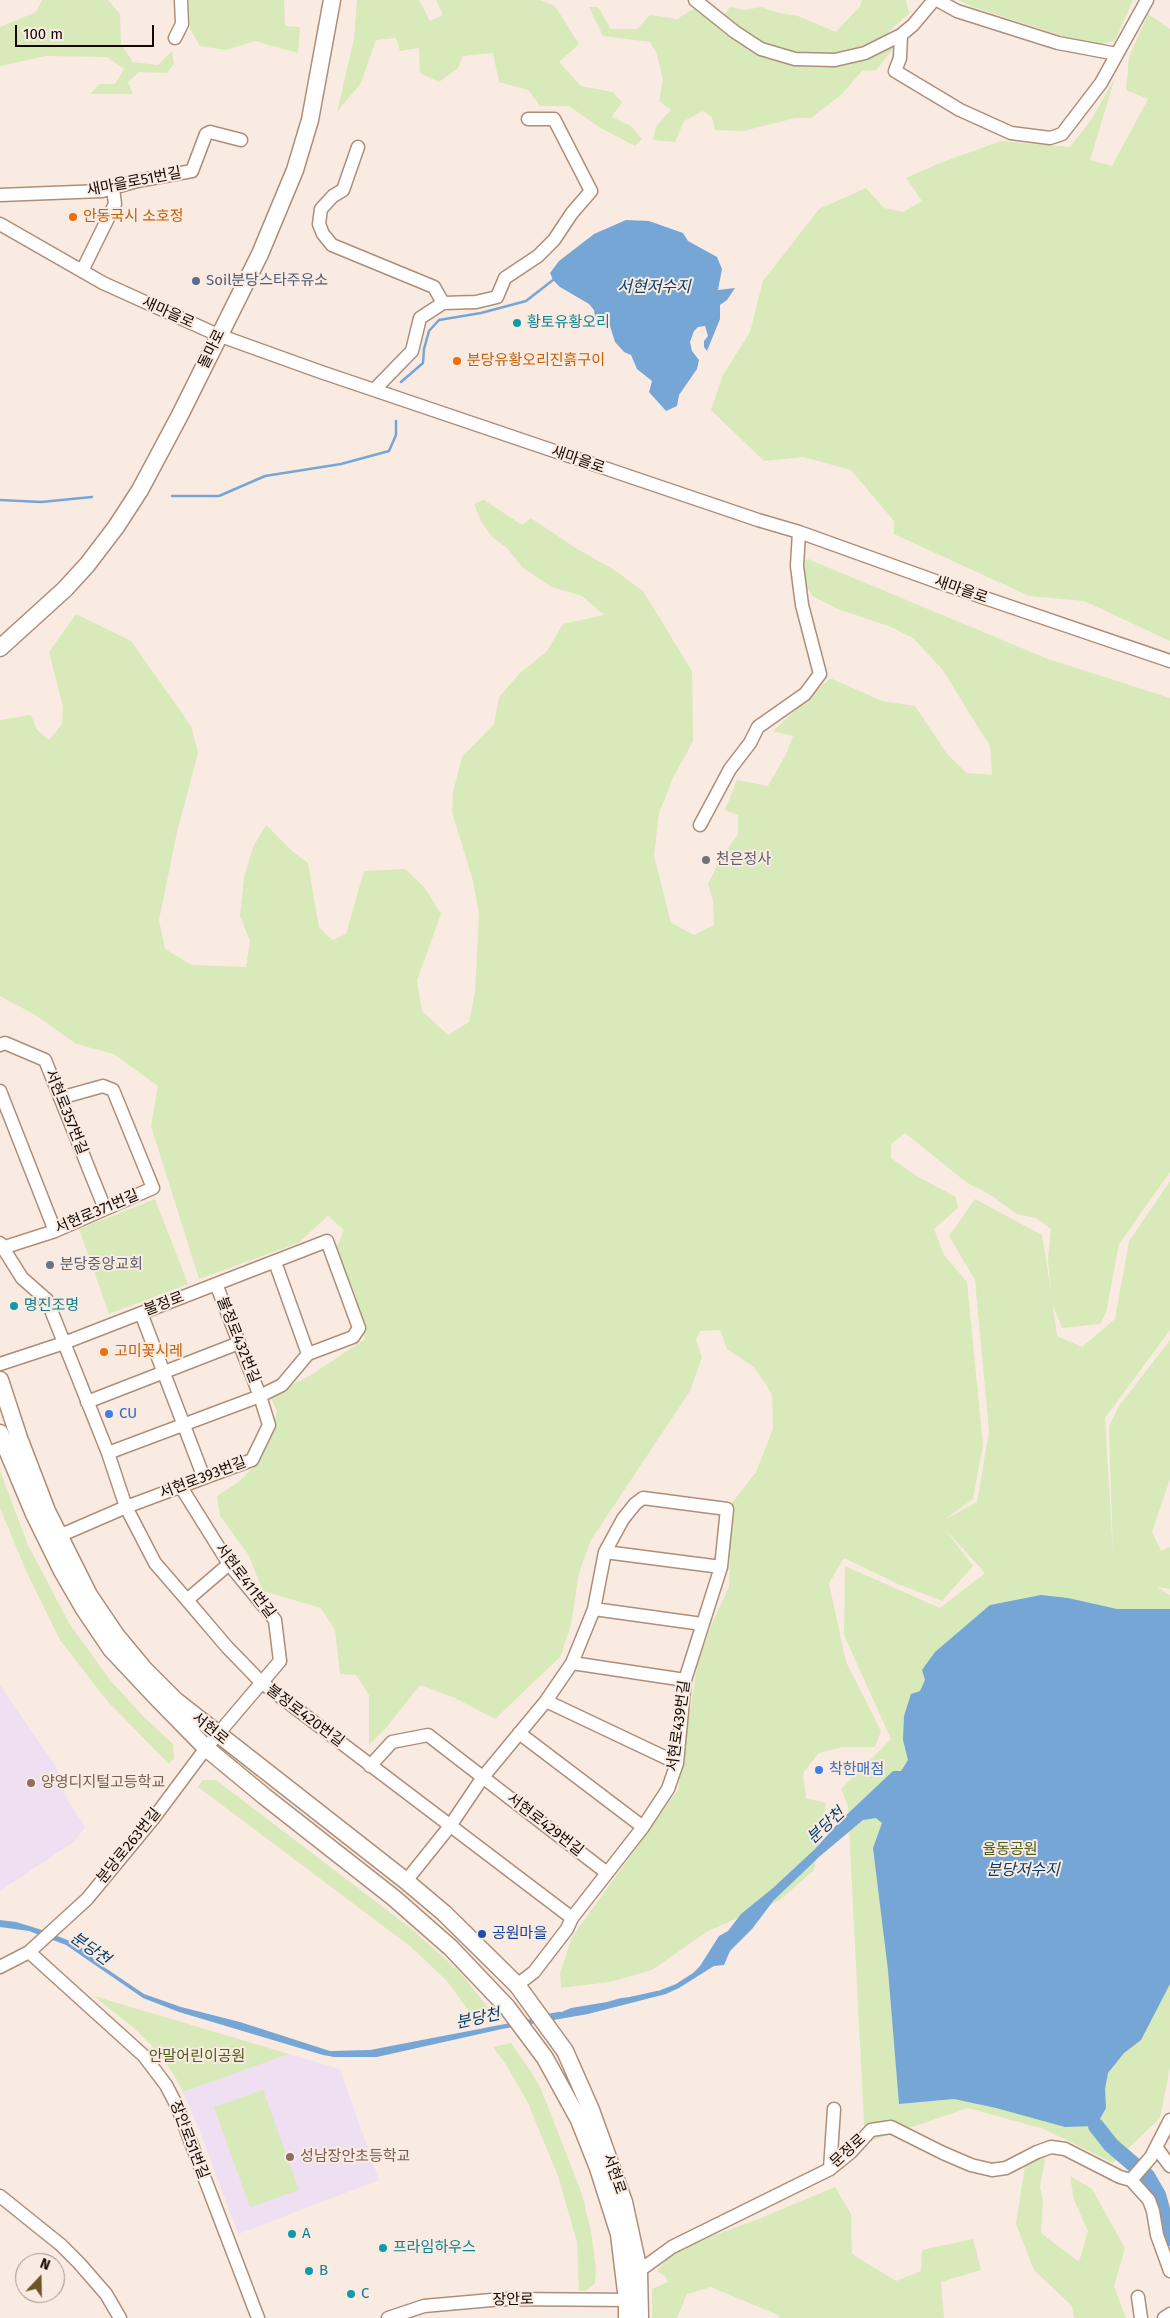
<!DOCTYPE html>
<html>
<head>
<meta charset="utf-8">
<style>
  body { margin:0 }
  #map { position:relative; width:1170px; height:2318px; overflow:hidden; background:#faebe2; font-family:"Fira Sans",sans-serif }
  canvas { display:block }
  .north { position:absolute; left:15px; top:2253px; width:50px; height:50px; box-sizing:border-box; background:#faebe2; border:1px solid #9e9189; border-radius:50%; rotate:21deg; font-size:14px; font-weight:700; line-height:20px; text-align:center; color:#130903 }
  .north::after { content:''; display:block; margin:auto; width:18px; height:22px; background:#6c5425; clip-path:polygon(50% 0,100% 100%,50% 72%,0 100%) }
  .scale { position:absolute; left:15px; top:25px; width:139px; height:22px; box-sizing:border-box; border:2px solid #130903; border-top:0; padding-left:6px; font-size:15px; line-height:18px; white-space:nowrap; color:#130903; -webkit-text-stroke:4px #faebe2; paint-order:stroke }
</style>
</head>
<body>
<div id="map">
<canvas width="1170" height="2318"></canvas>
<div class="north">N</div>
<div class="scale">100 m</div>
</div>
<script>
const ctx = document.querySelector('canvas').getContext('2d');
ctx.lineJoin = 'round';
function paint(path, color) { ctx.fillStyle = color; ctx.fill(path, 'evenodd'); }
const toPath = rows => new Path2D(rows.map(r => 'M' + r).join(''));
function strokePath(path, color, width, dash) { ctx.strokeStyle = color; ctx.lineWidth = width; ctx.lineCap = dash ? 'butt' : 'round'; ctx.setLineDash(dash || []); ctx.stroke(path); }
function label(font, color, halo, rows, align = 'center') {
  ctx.font = font + ' "Fira Sans","Noto Sans KR",sans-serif'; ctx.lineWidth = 4; ctx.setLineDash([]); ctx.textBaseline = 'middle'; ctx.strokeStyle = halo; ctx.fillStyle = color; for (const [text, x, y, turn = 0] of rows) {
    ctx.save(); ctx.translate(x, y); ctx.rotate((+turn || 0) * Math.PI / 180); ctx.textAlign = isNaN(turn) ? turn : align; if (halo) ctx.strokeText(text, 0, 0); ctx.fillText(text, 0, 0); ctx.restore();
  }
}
paint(toPath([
  [0,1685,56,1767,67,1799,85,1827,75,1841,0,1891],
  [289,2054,340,2069,379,2180,238,2234,201,2134,183,2092]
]), '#eedff2');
paint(toPath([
  [42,0,108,0,120,14,121,44,133,62,158,65,172,51,174,64,167,73,139,72,128,82,133,94,90,94,100,84,115,84,124,69,107,57,46,56,0,66,0,27,36,12],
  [189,0,284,0,285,26,300,27,298,53,255,41,226,50,200,46,190,29],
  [357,0,419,0,430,21,443,15,436,0,539,0,555,6,579,44,559,62,581,86,613,92,622,102,612,117,631,126,642,139,635,146,599,127,569,106,540,106,528,90,499,82,493,53,463,56,458,68,439,82,420,73,419,48,400,51,396,38,376,40,361,83,337,112,354,39],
  [862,0,906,0,909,13,879,41,893,49,876,70,862,71,841,95,811,118,795,118,743,131,715,130,712,117,703,111,684,121,675,142,653,140,656,126,671,110,659,101,663,80,657,54,650,42,603,36,589,7,598,7,611,29,637,29,650,15,677,19,695,8,717,24,730,7,745,10,761,7,779,13,798,16,836,32,860,6],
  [958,0,1133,0,1115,41,1094,46,973,7],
  [1148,14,1170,29,1170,641,1084,601,1029,596,894,534,894,521,851,470,803,457,764,461,711,410,723,375,750,332,763,281,819,209,866,188,884,208,903,212,922,201,906,178,940,163,1001,141,1070,147,1091,120,1115,78,1090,160,1112,166,1148,99,1126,90,1129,57],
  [484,500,522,525,531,518,577,549,613,569,643,591,692,671,693,741,673,778,659,813,654,856,671,923,694,935,714,925,713,900,708,884,721,858,738,834,738,815,725,810,737,780,768,786,786,754,793,736,773,731,830,678,882,701,915,706,947,754,967,773,992,775,990,746,942,669,913,638,891,627,838,609,812,596,801,576,801,562,808,559,1048,659,1170,698,1170,1172,1119,1244,1106,1313,1100,1324,1062,1328,1053,1306,1057,1336,1082,1347,1115,1319,1129,1241,1170,1181,1170,1330,1105,1418,1113,1555,1109,1426,1119,1406,1170,1340,1170,1479,1152,1532,1161,1551,1170,1547,1170,1589,1157,1587,1170,1595,1170,2067,1160,2118,1113,2163,1044,2129,968,2108,865,2143,848,1806,841,1789,891,1739,844,1635,845,1566,940,1608,985,1573,945,1529,973,1566,942,1601,898,1584,844,1558,829,1583,846,1662,881,1731,875,1747,842,1747,819,1753,803,1773,806,1798,826,1803,814,1870,780,1900,708,1931,652,1970,610,1982,561,1988,560,1973,572,1937,678,1790,697,1666,712,1623,729,1587,730,1554,728,1523,731,1504,756,1472,773,1429,772,1394,754,1367,727,1349,720,1330,700,1331,696,1340,702,1357,690,1391,591,1540,579,1573,571,1625,560,1657,495,1719,455,1698,420,1685,386,1728,369,1745,369,1695,356,1675,340,1674,335,1630,321,1608,263,1591,248,1554,220,1516,217,1496,237,1483,258,1463,272,1435,277,1411,270,1396,311,1375,365,1339,336,1249,344,1230,328,1216,298,1243,199,1279,151,1126,158,1086,114,1054,76,1044,37,1016,0,996,0,720,31,715,37,730,49,740,62,724,63,707,49,652,76,614,131,641,191,726,198,753,177,832,159,920,165,949,192,965,246,967,250,941,240,916,244,877,253,847,266,825,292,851,308,863,319,927,332,940,346,934,364,871,405,869,425,888,441,914,417,980,422,1011,448,1035,469,1022,475,992,479,914,473,881,452,812,453,792,462,757,494,724,499,697,519,674,547,651,563,624,604,615,582,596,552,587,523,568,507,548,492,537,481,521,474,504],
  [905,1133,966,1182,992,1196,1017,1214,1036,1218,1051,1229,1048,1259,1051,1291,1042,1235,975,1199,949,1236,975,1280,989,1431,977,1502,944,1520,973,1499,983,1445,967,1282,944,1255,934,1229,958,1208,956,1197,915,1175,891,1158,891,1144],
  [155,1199,188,1284,109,1314,79,1229],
  [0,1471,28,1545,69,1623,110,1680,142,1715,173,1744,174,1758,169,1764,108,1702,60,1640,27,1573,0,1508],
  [203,1780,216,1780,408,1926,460,1972,489,2009,470,2013,447,1981,411,1947,198,1787],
  [94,1996,289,2054,183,2092,175,2076,156,2050,135,2029],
  [511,2043,532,2073,541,2089,582,2194,591,2231,596,2269,595,2283,586,2291,579,2291,577,2242,558,2176,527,2101,505,2063,493,2047],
  [263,2090,299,2190,250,2207,214,2107],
  [1046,2154,1040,2187,1043,2202,1041,2233,1079,2262,1088,2231,1074,2200,1070,2176,1092,2189,1125,2248,1114,2286,1126,2318,1074,2318,1072,2306,1034,2270,1016,2224,1026,2159],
  [835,2187,851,2214,852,2254,896,2281,921,2271,922,2250,973,2239,981,2270,941,2282,944,2318,779,2318,778,2315,711,2287,687,2294,677,2318,652,2318,652,2289,668,2282,665,2276,657,2271,676,2249,756,2220]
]), '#d8e9ba');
paint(toPath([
  [626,220,649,221,683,233,688,241,717,257,722,269,718,290,735,288,727,300,720,305,720,319,707,351,704,347,704,341,708,336,705,326,698,327,694,331,690,342,692,351,699,360,697,369,679,395,677,406,666,411,649,392,652,381,637,369,631,355,624,352,615,342,610,326,596,323,594,310,589,304,560,287,553,280,550,273,559,261,594,234],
  [1041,1595,1068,1598,1117,1609,1170,1609,1170,1984,1141,2040,1124,2053,1108,2073,1105,2089,1106,2108,1096,2126,1065,2127,996,2108,954,2099,899,2104,888,1970,873,1848,882,1823,876,1818,863,1820,819,1857,774,1900,752,1929,730,1951,724,1965,714,1966,679,1988,666,1994,588,2014,502,2029,377,2057,334,2057,323,2055,179,2012,143,1998,66,1945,29,1931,0,1927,0,1920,16,1922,39,1929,78,1944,98,1963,144,1994,181,2007,240,2022,330,2051,370,2050,557,2014,571,2008,607,2002,621,1998,648,1995,676,1984,693,1973,700,1966,719,1936,728,1931,741,1914,773,1888,815,1849,840,1821,893,1771,901,1771,908,1760,903,1740,904,1716,911,1694,920,1691,925,1680,922,1670,935,1652,990,1605]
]), '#76a6d5');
strokePath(toPath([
  [401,382,423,363,424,349,429,331,439,320,481,313,526,301,553,280],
  [172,496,219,496,265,476,341,464,389,451,396,435,396,421],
  [0,500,41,502,92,497],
  [631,1998,658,1992],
  [548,2015,560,2013]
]), '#76a6d5', 2.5);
strokePath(toPath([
  [1096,2126,1111,2145,1147,2176,1158,2195,1170,2238]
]), '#76a6d5', 16);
const minor = toPath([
  [695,0,735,32,761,49,795,59,835,60,865,53,901,35,913,25,934,0],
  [937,0,957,11,1058,43,1117,54],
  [901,35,900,58,895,71,960,110,1011,133,1050,138,1062,134,1101,83,1147,0],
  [175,38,182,24,181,0],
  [358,147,343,190,333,196,321,209,319,224,323,234,332,245,434,287,443,303],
  [0,195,102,191,137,181,192,171,206,134,210,132,241,140],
  [0,224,103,283,218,335,321,372,758,520,799,532,938,582,1170,661],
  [82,271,115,204,113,189],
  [374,390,412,351,420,318,443,303,476,302,497,297,505,278,538,256,554,240,572,213,591,191,554,119,528,119],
  [700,825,730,769,750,743,758,727,805,694,820,674,802,605,797,566,799,532],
  [0,1045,5,1043,45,1060,105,1209],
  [0,1091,55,1231],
  [0,1243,22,1278,47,1300,108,1453,126,1507,155,1563,187,1600,227,1647,261,1682,572,1918],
  [2,1248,55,1231,153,1188,113,1090,103,1086,60,1098],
  [275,1262,308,1354],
  [141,1313,204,1478],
  [0,1364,64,1343,327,1241,359,1328,353,1337,308,1354,282,1385,260,1396,108,1453],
  [87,1402,239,1343],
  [59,1536,126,1507,252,1460,269,1425,260,1396,216,1284],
  [605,1552,721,1567],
  [187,1600,229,1564],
  [594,1609,702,1624],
  [572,1663,685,1680],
  [546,1701,677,1763],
  [519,1733,643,1827],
  [370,1766,392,1742,428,1735,607,1873],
  [406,1881,450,1826,483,1777,546,1701,572,1663,594,1609,605,1552,623,1519,635,1504,643,1498,727,1509,721,1567,685,1680,677,1763,668,1789,643,1827,572,1918,567,1929,534,1972,517,1985],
  [29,1952,144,2056,166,2085,177,2106,258,2318],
  [0,1967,29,1952,87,1899,153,1819,206,1748,280,1661,275,1620,229,1564,181,1487],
  [1156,2147,1170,2166],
  [830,2169,834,2109],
  [1131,2180,1149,2200,1153,2211,1157,2235,1170,2271],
  [0,2196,61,2245,79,2263,106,2294,120,2318],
  [632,2273,639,2271,672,2247,830,2169,851,2152,871,2130,891,2127,943,2153,971,2165,992,2170,1006,2168,1037,2152,1051,2147,1065,2149,1120,2177,1131,2180,1151,2157,1170,2120],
  [1138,2297,1141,2318],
  [388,2318,424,2306,503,2299,636,2300],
  [1164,2318,1170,2314]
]);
const major = toPath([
  [0,648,65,589,87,565,116,527,140,490,180,415,260,254,295,170,310,120,332,0],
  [0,1380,19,1438,47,1511,89,1595,116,1635,145,1670,175,1700,406,1881,444,1913,517,1985,565,2051,591,2110,624,2202,639,2271,640,2318],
  [0,1433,34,1514,62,1571,84,1609,111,1649,158,1699,206,1748,264,1796,394,1898,451,1948,507,2007,545,2058,579,2120,598,2168,619,2234,627,2300,627,2318]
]);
strokePath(minor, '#ae8e78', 15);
strokePath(major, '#ae8e78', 19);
strokePath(minor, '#fff', 12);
strokePath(major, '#fff', 16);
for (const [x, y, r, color] of [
  [73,217,5,"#e8710a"],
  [196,281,5,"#5c6f8a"],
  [517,323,5,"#0f9aa8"],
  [457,361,5,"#e8710a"],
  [706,860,5,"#6b7280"],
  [50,1265,5,"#6b7280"],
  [14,1306,5,"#0f9aa8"],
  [104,1352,5,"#e8710a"],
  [109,1414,5,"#3f7fe0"],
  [819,1770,5,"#3f7fe0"],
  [31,1783,5,"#8d6e63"],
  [482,1934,5,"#1a4fb4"],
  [290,2157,5,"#8d6e63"],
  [292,2234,5,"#0f9aa8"],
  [383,2248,5,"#0f9aa8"],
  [309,2271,5,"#0f9aa8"],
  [351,2294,5,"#0f9aa8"]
]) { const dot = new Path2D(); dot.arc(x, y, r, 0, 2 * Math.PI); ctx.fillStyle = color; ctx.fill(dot); strokePath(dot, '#faebe2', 2); }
label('15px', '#130903', '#faebe2', [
  ["새마을로51번길",134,182,-11],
  ["새마을로",168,313,24],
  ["돌마로",212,349,-64],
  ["새마을로",578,460,19],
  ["새마을로",961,590,19],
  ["서현로357번길",66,1112,68],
  ["서현로371번길",97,1212,-23],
  ["불정로",164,1304,-21],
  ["불정로432번길",238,1340,68],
  ["서현로393번길",203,1478,-21],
  ["서현로411번길",245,1581,53],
  ["불정로420번길",305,1716,37],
  ["서현로439번길",679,1726,-82],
  ["서현로",210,1729,39],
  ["서현로429번길",545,1825,38],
  ["분당로263번길",129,1846,-51],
  ["장안로51번길",189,2140,69],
  ["문정로",848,2151,-42],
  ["서현로",614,2174,71],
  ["장안로",513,2300,-1]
]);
label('15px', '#c56008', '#faebe2', [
  ["안동국시 소호정",83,217],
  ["분당유황오리진흙구이",467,361],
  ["고미꽃시레",114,1352]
], 'left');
label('15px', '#4e5e75', '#faebe2', [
  ["Soil분당스타주유소",206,281]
], 'left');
label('15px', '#0d838f', '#faebe2', [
  ["황토유황오리",527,323],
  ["명진조명",24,1306],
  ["A",302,2234],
  ["프라임하우스",393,2248],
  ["B",319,2271],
  ["C",361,2294]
], 'left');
label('15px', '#5b616d', '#faebe2', [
  ["천은정사",716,860],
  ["분당중앙교회",60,1265]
], 'left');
label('15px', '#366cbe', '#faebe2', [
  ["CU",119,1414],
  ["착한매점",829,1770]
], 'left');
label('15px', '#785e54', '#faebe2', [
  ["양영디지털고등학교",41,1783],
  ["성남장안초등학교",300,2157]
], 'left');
label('15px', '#4b5e1c', '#faebe2', [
  ["율동공원",1010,1850],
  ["안말어린이공원",197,2057]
]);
label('15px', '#164399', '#faebe2', [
  ["공원마을",492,1934]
], 'left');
label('italic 16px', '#053e6a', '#faebe2', [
  ["서현저수지",654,288],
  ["분당천",826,1826,-43],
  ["분당저수지",1023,1871],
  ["분당천",90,1949,35],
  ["분당천",478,2019,-12]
]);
</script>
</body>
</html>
